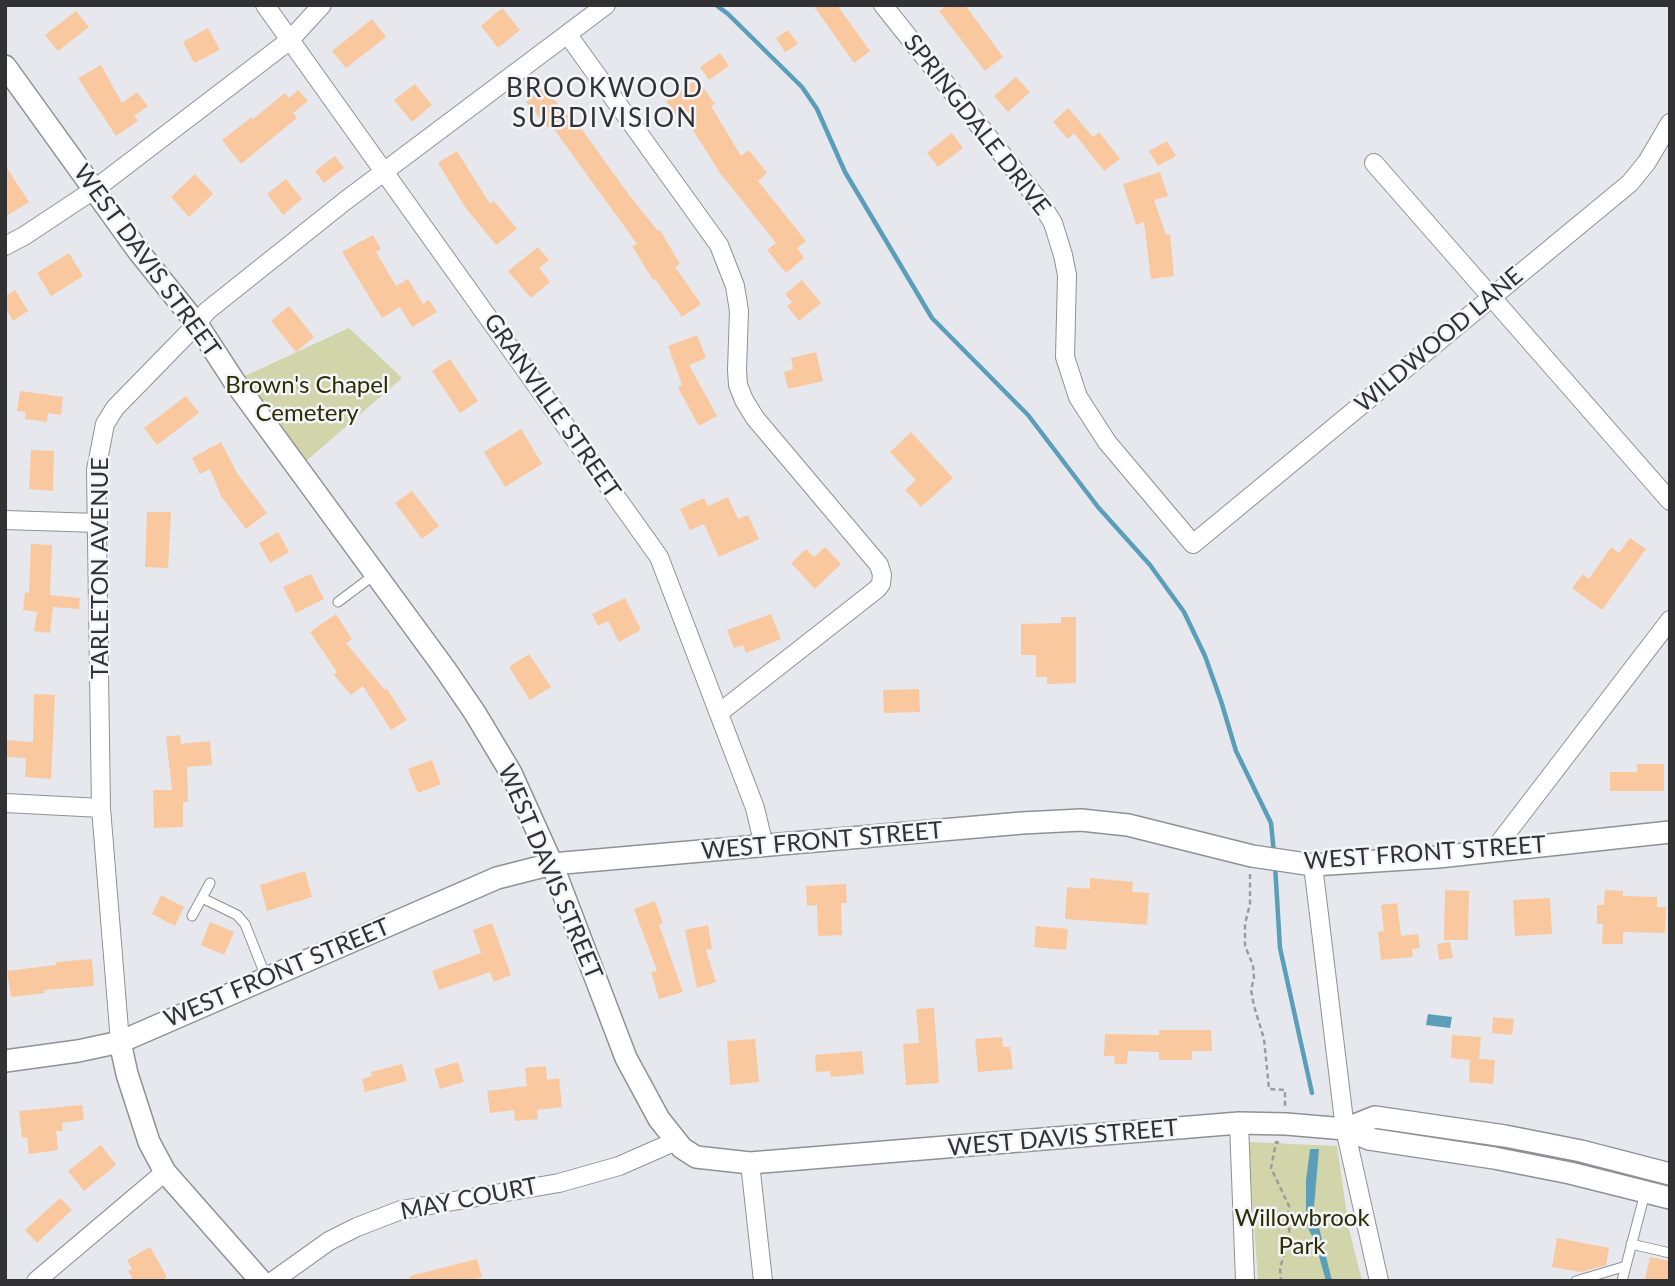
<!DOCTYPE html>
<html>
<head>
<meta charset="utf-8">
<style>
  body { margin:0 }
  #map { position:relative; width:1675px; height:1286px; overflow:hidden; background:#e6e8ed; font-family:Lato,sans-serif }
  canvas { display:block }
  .frame { position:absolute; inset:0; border:7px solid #323234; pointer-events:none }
</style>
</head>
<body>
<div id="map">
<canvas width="1675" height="1286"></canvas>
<div class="frame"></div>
</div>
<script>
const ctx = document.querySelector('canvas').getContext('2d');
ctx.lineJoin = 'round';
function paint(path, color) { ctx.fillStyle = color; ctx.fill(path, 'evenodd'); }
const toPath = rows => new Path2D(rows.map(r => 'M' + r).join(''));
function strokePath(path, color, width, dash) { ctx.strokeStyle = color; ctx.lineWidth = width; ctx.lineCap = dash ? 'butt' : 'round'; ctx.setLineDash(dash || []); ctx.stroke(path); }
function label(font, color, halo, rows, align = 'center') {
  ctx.font = font + ' Lato,sans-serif'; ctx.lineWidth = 5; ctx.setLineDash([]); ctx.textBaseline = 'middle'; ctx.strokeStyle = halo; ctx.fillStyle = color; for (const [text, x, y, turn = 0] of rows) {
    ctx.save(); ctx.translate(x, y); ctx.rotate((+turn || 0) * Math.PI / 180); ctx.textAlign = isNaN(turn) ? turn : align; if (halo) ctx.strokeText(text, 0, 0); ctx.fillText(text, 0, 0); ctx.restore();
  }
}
paint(toPath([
  [349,328,402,378,297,469,234,381],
  [1248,1142,1337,1146,1349,1229,1362,1281,1258,1281]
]), '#d1d5a9');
paint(toPath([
  [1428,1014,1452,1017,1450,1028,1426,1025],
  [1310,1149,1319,1149,1314,1207,1332,1281,1326,1281,1315,1242,1306,1224,1306,1181]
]), '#5b9eba');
strokePath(toPath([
  [716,5,728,14,802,87,817,109,845,172,932,318,1028,415,1098,507,1150,565,1184,612,1205,656,1221,701,1236,751,1271,823,1274,853],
  [1275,865,1280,948,1312,1093]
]), '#5b9eba', 4.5);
paint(toPath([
  [813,5,837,5,870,51,854,63],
  [948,5,965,5,1003,57,985,71,939,11],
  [502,8,520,30,498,48,481,26],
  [76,11,89,27,58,51,45,35],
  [372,19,386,37,346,68,332,51],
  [208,28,220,50,194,63,183,42],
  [788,30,798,44,785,52,776,38],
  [720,53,729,66,709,80,700,67],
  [101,65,122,103,137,92,148,106,134,116,138,121,116,136,78,78],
  [1016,77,1030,92,1008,112,994,96],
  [697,79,715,104,711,106,741,156,749,150,767,173,758,181,806,241,797,248,804,258,786,273,767,250,776,243,720,173,681,111,675,114,666,101],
  [415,84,432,105,412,122,394,100],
  [543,87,574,122,576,121,629,195,658,231,660,230,680,264,675,267,701,304,682,317,655,279,653,280,632,246,637,244,551,125,548,128,526,102],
  [298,90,308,101,293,113,297,118,241,164,222,140,252,117,253,119,285,93,289,98],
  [1068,108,1093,137,1099,132,1120,159,1104,171,1074,133,1068,139,1053,122],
  [952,133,963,148,938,167,927,153],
  [1167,141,1176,156,1158,166,1149,151],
  [457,151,490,204,494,201,517,229,496,245,465,207,438,163],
  [335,156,344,168,324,183,315,171],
  [5,165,29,202,5,217],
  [1160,172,1168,196,1154,200,1166,235,1170,234,1174,276,1151,279,1144,222,1136,225,1123,184],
  [195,174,213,194,189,217,171,197],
  [286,179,302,199,283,215,267,194],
  [373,235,381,249,376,252,396,286,408,279,423,304,429,300,437,312,412,327,400,307,382,318,342,252],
  [538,247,549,260,539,268,550,282,531,298,508,271],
  [69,253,83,276,51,296,37,273],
  [802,280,821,303,799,321,787,306,792,302,785,294],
  [15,290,28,311,13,321,5,307,5,296],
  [289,306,314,337,296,352,271,321],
  [697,335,706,358,689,365,717,416,699,426,678,388,682,385,668,346],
  [816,352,823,381,788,389,784,372,793,369,791,358],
  [450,359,478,401,460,413,432,371],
  [20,391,63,397,61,415,48,413,47,422,25,419,26,412,17,411],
  [186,396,199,413,157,445,144,428],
  [521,429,542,464,505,487,484,452],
  [911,432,953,478,921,507,905,490,916,480,890,452],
  [221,442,237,473,267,513,246,529,221,496,210,469,200,474,192,458],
  [31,450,54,451,53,491,29,489],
  [412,491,439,526,422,539,395,503],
  [728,497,738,519,748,515,759,539,719,557,704,524,690,530,680,509,704,498,708,506],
  [147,512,171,512,168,568,145,567],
  [278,532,289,552,270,563,259,543],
  [1630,538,1646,549,1602,610,1572,588,1583,574,1589,579,1611,547,1619,553],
  [31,544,52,545,50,595,80,598,79,609,53,607,50,633,34,631,37,612,23,610,25,592,29,593],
  [825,547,841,564,815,589,791,563,806,549,814,557],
  [311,574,324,599,296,613,283,587],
  [625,598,641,630,619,642,608,621,598,626,592,614],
  [336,614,352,639,346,643,385,690,387,689,407,720,391,730,363,686,351,695,334,675,337,672,310,632],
  [771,614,781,639,746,653,743,645,734,648,727,630],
  [1061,617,1076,617,1076,683,1047,684,1047,677,1036,677,1036,655,1021,655,1021,624,1061,623],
  [529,654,551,687,530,700,509,667],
  [919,689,920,712,884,713,883,690],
  [34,694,55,695,51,779,25,777,26,758,5,757,5,740,33,742],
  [180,735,181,744,210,741,212,765,187,767,188,802,183,802,183,827,154,828,153,790,172,790,166,737],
  [432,760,441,784,418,793,408,769],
  [1637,764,1664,764,1664,791,1610,791,1610,772,1637,772],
  [305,871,312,897,267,911,260,885],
  [1090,878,1133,882,1132,892,1149,893,1147,925,1065,919,1067,887,1090,889],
  [846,884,847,903,841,903,842,935,818,936,817,905,807,906,806,886],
  [1445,890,1469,891,1468,940,1444,940],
  [1605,890,1623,891,1623,896,1657,897,1657,907,1666,907,1665,933,1623,932,1623,944,1602,944,1603,924,1597,924,1597,905,1604,905],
  [161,895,184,907,175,926,152,914],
  [1550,898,1552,934,1515,936,1513,900],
  [655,901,663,923,659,925,683,992,659,999,651,972,657,971,634,909],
  [1397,903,1401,936,1418,934,1420,948,1412,949,1413,957,1381,960,1378,932,1384,931,1381,905],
  [210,922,234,932,224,955,201,945],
  [492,923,511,975,494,982,490,972,439,990,432,971,481,953,473,930],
  [708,925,712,949,706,950,716,982,697,988,685,930],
  [1036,926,1068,929,1066,950,1034,947],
  [1450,942,1453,958,1439,960,1437,944],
  [92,959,94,986,44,990,45,993,11,997,7,971,56,965,56,962],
  [934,1008,939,1083,906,1085,903,1044,919,1043,916,1009],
  [1493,1017,1514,1019,1512,1035,1492,1033],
  [1159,1030,1211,1030,1212,1051,1192,1051,1192,1060,1159,1060,1159,1052,1128,1051,1127,1064,1114,1064,1115,1056,1104,1056,1105,1034,1159,1035],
  [1452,1035,1481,1037,1479,1059,1495,1060,1493,1084,1469,1082,1470,1060,1451,1058],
  [1002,1037,1003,1047,1010,1047,1013,1069,978,1072,975,1039],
  [755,1039,759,1082,730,1085,727,1041],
  [862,1051,864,1074,831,1077,830,1071,816,1072,815,1055],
  [458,1062,464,1082,440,1089,434,1069],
  [402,1064,407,1081,365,1092,362,1079,372,1076,371,1072],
  [546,1066,547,1080,559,1078,562,1107,537,1110,538,1119,515,1121,514,1110,490,1113,487,1091,527,1086,525,1068],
  [82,1105,84,1120,62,1123,63,1131,56,1131,58,1150,29,1154,27,1137,22,1138,19,1111],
  [101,1145,116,1165,84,1191,68,1171],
  [60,1198,72,1210,37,1243,25,1230],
  [1557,1238,1609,1248,1606,1265,1581,1272,1552,1267],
  [150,1247,167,1277,160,1281,134,1281,128,1271,132,1269,127,1260],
  [1650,1257,1670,1261,1670,1281,1645,1279],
  [477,1259,482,1277,467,1281,410,1281,410,1276]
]), '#fac89e');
const service = toPath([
  [338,602,374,575],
  [202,898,237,915,245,924,266,977],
  [192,916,210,883],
  [1631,1244,1670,1253],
  [1576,1281,1626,1266],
  [1622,1281,1645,1193]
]);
const minor = toPath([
  [265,5,659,557,755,808,764,846],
  [883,5,1040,202,1053,223,1063,255,1067,275,1065,357,1078,397,1107,442,1193,544,1630,183,1647,162,1670,123],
  [568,35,719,245,735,286,739,311,737,370,738,385,744,400,755,418,879,565,882,575,881,584,877,589,719,713],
  [1374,163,1670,501],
  [5,246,24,236,95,189,290,40,322,5],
  [5,520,98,523],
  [5,803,101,808],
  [1493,851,1670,620],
  [1313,865,1345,1129,1379,1281],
  [120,1042,101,808,96,470,105,424,115,408,197,324,207,311,345,201,606,5],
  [1239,1123,1245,1281],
  [750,1163,763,1281],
  [36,1281,165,1172],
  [273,1281,329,1241,357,1227,401,1210,559,1183,619,1166,676,1141]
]);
const tertiary = toPath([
  [5,66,139,252,197,324,234,381,445,669,475,713,511,773,552,864,626,1058,659,1119,682,1148,696,1157,750,1163,1239,1123,1286,1124,1345,1129,1369,1139,1494,1158,1570,1173,1670,1198],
  [120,1042,127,1074,149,1142,165,1172,261,1281],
  [5,1061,78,1051,120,1042,497,878,552,864,1022,823,1081,820,1128,825,1252,856,1313,865,1438,857,1670,832],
  [1345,1129,1375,1117,1505,1136,1581,1151,1670,1174]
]);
strokePath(service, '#8f9196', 11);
strokePath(minor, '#8f9196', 20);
strokePath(tertiary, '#8f9196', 24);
strokePath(toPath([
  [1250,874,1250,904,1245,924,1245,946,1253,965,1254,978,1251,990,1254,1006,1264,1039,1269,1089,1285,1090,1285,1107],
  [1279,1143,1276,1142,1271,1168,1289,1206,1288,1218,1290,1237,1280,1268,1281,1281]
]), '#9b9ca0', 2.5, [5, 3.5]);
strokePath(service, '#fff', 9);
strokePath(minor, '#fff', 18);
strokePath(tertiary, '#fff', 21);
label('24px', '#323234', '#f3f5fa', [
  ["SPRINGDALE DRIVE",977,125,52],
  ["WEST DAVIS STREET",147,261,54],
  ["WILDWOOD LANE",1439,340,-40],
  ["GRANVILLE STREET",552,406,55],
  ["TARLETON AVENUE",100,568,-90],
  ["WEST FRONT STREET",822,841,-5],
  ["WEST FRONT STREET",1425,853,-4],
  ["WEST DAVIS STREET",550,872,67],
  ["WEST FRONT STREET",277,973,-23],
  ["WEST DAVIS STREET",1063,1138,-5],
  ["MAY COURT",469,1199,-11]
]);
label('24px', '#2d2e00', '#f3f5fa', [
  ["Brown's Chapel",307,385],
  ["Cemetery",307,413],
  ["Willowbrook",1302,1218],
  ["Park",1302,1246]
]);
ctx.letterSpacing = '2px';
label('26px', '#323234', '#f3f5fa', [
  ["BROOKWOOD",605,89],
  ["SUBDIVISION",605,119]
]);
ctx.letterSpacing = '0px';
</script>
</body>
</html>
